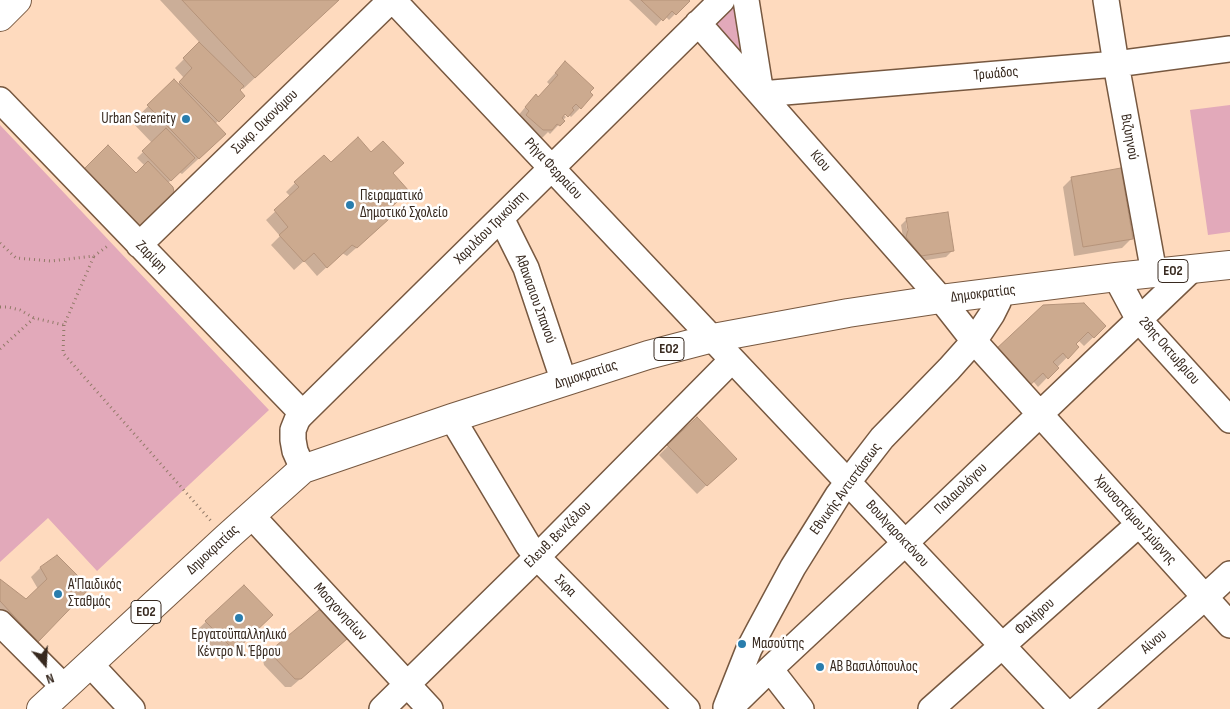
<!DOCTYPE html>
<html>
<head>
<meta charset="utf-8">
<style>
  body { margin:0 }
  #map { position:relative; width:1230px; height:709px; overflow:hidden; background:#fedabe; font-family:"Sofia Sans Condensed",sans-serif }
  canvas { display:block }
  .north { position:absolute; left:20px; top:639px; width:50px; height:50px; -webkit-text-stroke:4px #fff; paint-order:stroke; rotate:161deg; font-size:14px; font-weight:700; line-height:20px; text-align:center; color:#37291f }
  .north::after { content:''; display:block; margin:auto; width:18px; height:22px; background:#37291f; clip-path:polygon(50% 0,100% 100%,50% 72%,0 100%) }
</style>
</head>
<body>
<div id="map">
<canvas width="1230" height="709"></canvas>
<div class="north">N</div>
</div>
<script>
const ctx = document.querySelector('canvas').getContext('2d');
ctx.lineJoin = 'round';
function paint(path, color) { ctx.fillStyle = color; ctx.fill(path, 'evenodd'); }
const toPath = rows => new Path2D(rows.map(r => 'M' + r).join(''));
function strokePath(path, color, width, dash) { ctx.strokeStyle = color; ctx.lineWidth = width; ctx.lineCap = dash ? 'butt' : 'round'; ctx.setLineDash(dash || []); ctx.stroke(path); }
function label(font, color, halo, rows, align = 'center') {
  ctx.font = font + ' "Sofia Sans Condensed",sans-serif'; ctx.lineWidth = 5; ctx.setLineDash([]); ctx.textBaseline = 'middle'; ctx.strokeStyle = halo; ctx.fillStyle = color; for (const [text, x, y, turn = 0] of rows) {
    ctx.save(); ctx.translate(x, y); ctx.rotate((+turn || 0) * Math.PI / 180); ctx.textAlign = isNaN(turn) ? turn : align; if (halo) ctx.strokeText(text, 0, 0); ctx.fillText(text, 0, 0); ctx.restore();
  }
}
paint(toPath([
  [732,0,740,0,751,72,705,23],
  [1230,105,1230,232,1208,235,1190,110],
  [0,125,269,410,97,571,48,518,0,562]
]), '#e2a9ba');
paint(toPath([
  [160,0,338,0,243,89,241,87,238,90,244,96,215,124,208,150,182,174,179,172,168,183,136,174,145,166,137,158,152,143,132,122,174,81,177,85,184,78,175,68,200,43],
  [629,0,688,0,688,1,669,20,665,16,656,26],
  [556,72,580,108,571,117,569,115,567,117,567,114,559,111,566,117,550,134,548,132,541,139,534,139,517,117,527,105,538,98,550,85,547,82],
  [330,164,391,173,383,214,379,228,347,256,342,253,317,276,304,261,294,270,271,245,280,236,266,220,291,197,286,192,295,183],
  [1072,178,1131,239,1122,248,1074,256,1063,187],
  [907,219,952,251,946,257,914,262,903,237,901,225],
  [906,222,908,222,908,236],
  [1105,326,1084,346,1079,341,1075,344,1077,347,1038,387,1033,381,986,361],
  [668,446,726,467,697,494,659,455],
  [57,557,89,588,28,650,0,620,0,580,26,601,38,589,31,577,40,568],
  [244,586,263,624,225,660,196,631],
  [336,648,291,687,285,687,264,665,263,660,272,651]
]), '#0003');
const building = toPath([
  [182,0,339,0,255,78,182,0],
  [641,0,689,0,690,1,676,15,672,11,663,21,641,0],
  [199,42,244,86,240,90,245,96,219,122,179,82,192,68,183,58,199,42],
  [565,61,594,88,590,92,593,95,581,109,576,104,572,108,574,110,568,117,565,114,562,118,565,121,560,126,557,124,552,130,543,130,526,115,529,111,525,107,536,94,538,97,558,75,555,73,565,61],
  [174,79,226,134,199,159,147,105,174,79],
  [166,128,195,158,171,181,142,151,166,128],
  [358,137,371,152,383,141,404,163,393,173,409,191,385,213,389,219,357,248,352,245,327,268,314,253,304,262,279,235,288,227,274,210,299,187,294,182,324,155,331,162,358,137],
  [108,145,136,173,148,161,173,187,174,192,137,229,80,173,108,145],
  [1121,168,1133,239,1083,247,1071,177,1121,168],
  [948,212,954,251,921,256,906,237,908,230,906,218,948,212],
  [1084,303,1106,326,1094,338,1088,332,1076,344,1079,347,1068,359,1063,353,1053,362,1059,368,1048,379,1043,373,1028,387,994,351,1043,305,1084,303],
  [697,417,737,459,707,486,667,445,697,417],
  [57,555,90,588,38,642,0,601,0,579,26,599,47,579,40,567,57,555],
  [244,585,273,615,235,651,205,621,244,585],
  [319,610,325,611,346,633,347,639,301,679,295,679,273,656,271,650,319,610]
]);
paint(building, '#ccaa8f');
strokePath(building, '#b5937a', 1);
const minor = toPath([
  [393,0,1062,709],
  [746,0,761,94],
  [1106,0,1116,64,1154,273],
  [698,23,941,299,974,341,1230,625],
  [761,94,1116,64,1230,49],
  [0,100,302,413],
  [501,218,526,268,564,382],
  [139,245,391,0],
  [1116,277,1139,320,1230,420],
  [452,418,528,545,537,557,687,709],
  [303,469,295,451,293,440,293,430,297,420,300,416,722,0],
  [251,515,430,709],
  [0,623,64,687],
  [90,664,132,709],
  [770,669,801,709],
  [726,707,749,649,759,630,793,567,838,495,848,482,882,438,949,369,974,341,992,314,998,302,1001,292],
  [382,709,537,557,732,360],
  [729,709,770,669,905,543,1192,269],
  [931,709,1139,524],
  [1078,709,1205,597,1230,574]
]);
const major = toPath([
  [0,17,17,0],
  [41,709,226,538,303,469,452,418,648,355,713,338,848,313,941,299,1116,277,1230,265]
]);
strokePath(minor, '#775840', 28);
strokePath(major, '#775840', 30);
strokePath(toPath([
  [0,243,16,258,51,261,94,256,109,245],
  [0,307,8,307,20,310,34,318],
  [64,325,63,353,211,521],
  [0,349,34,318,64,325,94,256]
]), '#927a68', 3, [1, 4]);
strokePath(minor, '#fff', 25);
strokePath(major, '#fff', 28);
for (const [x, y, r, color] of [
  [186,119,5,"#297dad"],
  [350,205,5,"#297dad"],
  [58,594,5,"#297dad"],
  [239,618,5,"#297dad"],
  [742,644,5,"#297dad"],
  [820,667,5,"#297dad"]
]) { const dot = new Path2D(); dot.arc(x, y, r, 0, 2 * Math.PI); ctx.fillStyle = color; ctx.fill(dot); strokePath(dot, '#fff', 2); }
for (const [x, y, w] of [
  [1173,271,30],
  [669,349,30],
  [146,612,30]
]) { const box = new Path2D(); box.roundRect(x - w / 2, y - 11.5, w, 23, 4); ctx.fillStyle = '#fff'; ctx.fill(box); strokePath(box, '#37291f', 1); }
label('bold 14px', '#37291f', null, [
  ["ΕΟ2",1173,271],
  ["ΕΟ2",669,349],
  ["ΕΟ2",146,612]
]);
label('15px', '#37291f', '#fff', [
  ["Τρωάδος",996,74,-5],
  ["Σωκρ. Οικονόμου",265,122,-44],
  ["Βιζυηνού",1129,137,80],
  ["Κίου",820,161,49],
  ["Ρήγα Φερραίου",553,169,47],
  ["Χαριλάου Τρικούπη",491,228,-45],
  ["Ζαρίφη",151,257,46],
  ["Δημοκρατίας",983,294,-7],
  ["Αθανασιου Σπανού",535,299,70],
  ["28ης Οκτωβρίου",1169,351,49],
  ["Δημοκρατίας",586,375,-18],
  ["Εθνικής Αντιστάσεως",846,489,-54],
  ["Παλαιολόγου",961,489,-44],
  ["Χρυσοστόμου Σμύρνης",1135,520,48],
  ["Βουλγαροκτόνου",897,534,47],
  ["Ελευθ. Βενιζέλου",558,535,-45],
  ["Δημοκρατίας",213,550,-43],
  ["Σκρα",565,586,45],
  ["Μοσχονησίων",340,612,48],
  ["Φαλήρου",1035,617,-42],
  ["Αίνου",1154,642,-41]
]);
label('15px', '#37291f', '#fff', [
  ["Urban Serenity",176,119,"right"],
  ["Πειραματικό",360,196],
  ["Δημοτικό Σχολείο",360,213],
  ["Α'Παιδικός",68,585],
  ["Σταθμός",68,602],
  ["Εργατοϋπαλληλικό",239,635,"center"],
  ["Κέντρο Ν. Έβρου",239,652,"center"],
  ["Μασούτης",752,644],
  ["ΑΒ Βασιλόπουλος",830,667]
], 'left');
</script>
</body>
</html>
